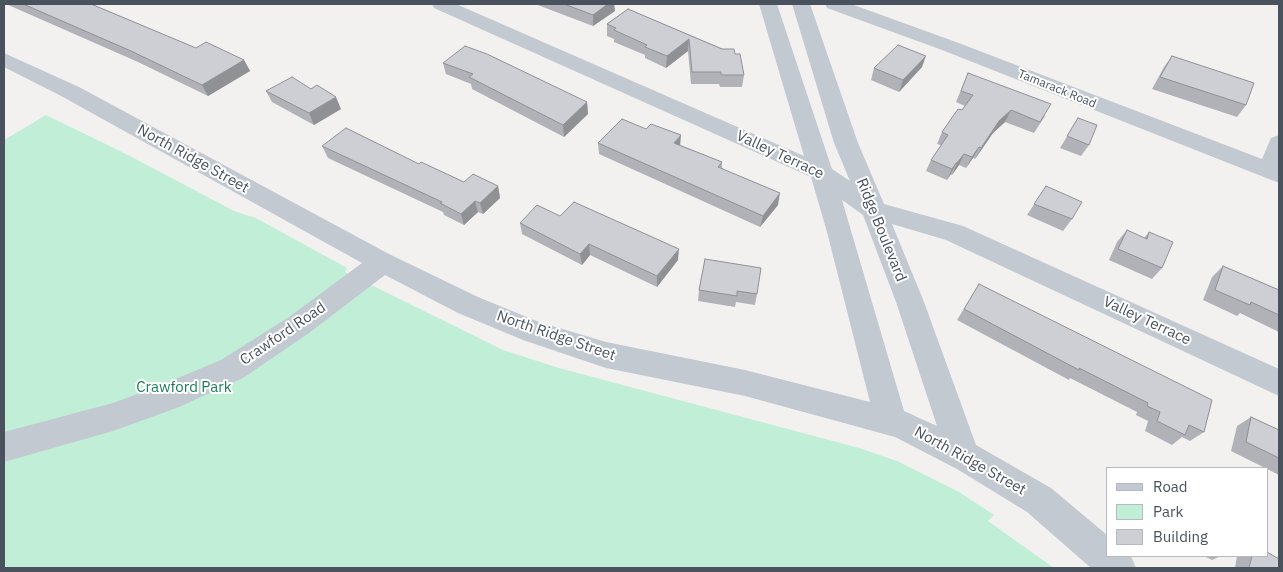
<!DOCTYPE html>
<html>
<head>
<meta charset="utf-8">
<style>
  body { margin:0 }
  #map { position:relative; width:1283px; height:572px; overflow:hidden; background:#f3f1f0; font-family:"IBM Plex Sans",sans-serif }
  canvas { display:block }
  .frame { position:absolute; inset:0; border:5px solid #49525d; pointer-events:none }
  .legend { position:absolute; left:1106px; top:467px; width:162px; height:90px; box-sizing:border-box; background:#fff; border:1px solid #b6babe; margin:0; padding:6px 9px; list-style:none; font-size:15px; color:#49525d }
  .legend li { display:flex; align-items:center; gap:10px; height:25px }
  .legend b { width:25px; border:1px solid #b6babe }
</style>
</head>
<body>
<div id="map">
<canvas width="1283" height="572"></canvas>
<div class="frame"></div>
<ul class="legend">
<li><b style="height:6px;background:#c2c9d1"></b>Road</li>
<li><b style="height:14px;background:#c1eed6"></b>Park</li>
<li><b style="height:14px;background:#cecfd5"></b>Building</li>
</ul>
</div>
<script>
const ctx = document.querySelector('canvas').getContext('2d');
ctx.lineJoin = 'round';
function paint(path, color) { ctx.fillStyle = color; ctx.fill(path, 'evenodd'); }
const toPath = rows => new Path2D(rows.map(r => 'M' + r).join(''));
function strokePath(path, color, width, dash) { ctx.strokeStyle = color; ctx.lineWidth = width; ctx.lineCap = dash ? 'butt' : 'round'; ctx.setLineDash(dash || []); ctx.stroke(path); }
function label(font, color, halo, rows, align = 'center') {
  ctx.font = font + ' "IBM Plex Sans",sans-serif'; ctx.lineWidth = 4; ctx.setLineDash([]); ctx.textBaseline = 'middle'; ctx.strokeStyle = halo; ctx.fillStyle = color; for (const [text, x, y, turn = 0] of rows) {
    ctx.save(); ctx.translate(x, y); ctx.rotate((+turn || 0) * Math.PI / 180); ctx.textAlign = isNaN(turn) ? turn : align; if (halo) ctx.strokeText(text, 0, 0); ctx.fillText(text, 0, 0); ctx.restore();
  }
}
paint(toPath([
  [46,115,126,154,234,211,256,218,347,268,345,272,503,350,559,368,859,448,897,461,959,492,994,515,988,521,1054,568,4,568,4,140]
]), '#c1eed6');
paint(toPath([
  [432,4,456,4,804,156,759,4,777,4,832,169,850,181,834,143,792,4,810,4,858,143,884,204,963,226,1279,369,1279,396,946,240,892,224,924,302,976,445,1051,488,1107,535,1107,556,1131,556,1136,568,1091,568,1027,512,957,469,895,437,745,396,606,368,523,340,458,313,385,275,309,333,243,378,179,407,113,431,4,462,4,432,113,403,159,386,221,360,289,317,362,263,63,97,4,67,4,53,79,87,389,254,478,297,539,322,606,342,745,370,870,402,827,232,811,177,434,8,432,4],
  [842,200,863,215,896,302,937,426,904,411,842,200],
  [825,4,851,4,956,42,1262,159,1271,138,1279,135,1279,183,942,50,827,8,825,4]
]), '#c2c9d1');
paint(toPath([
  [6,4,91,4,196,48,244,60,250,71,208,96,138,62],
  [535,4,614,4,615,11,593,26],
  [628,9,735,54,744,75,742,87,720,87,719,84,691,84,688,51,666,68,645,58,645,55,614,42,614,39,607,36,607,24],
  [1172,56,1246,105,1237,117,1152,89,1164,67],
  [443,63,587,102,588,114,564,137,472,89,471,84,446,74],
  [922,67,899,92,871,80,874,68],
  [968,73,1045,116,1034,133,1005,122,993,133,975,159,973,158,966,168,959,165,952,175,951,174,947,180,926,171,931,160,941,145,937,144,942,132,965,106,956,102],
  [311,89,341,109,314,125,272,102,266,91],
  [1078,118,1089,145,1081,156,1060,148],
  [598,143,680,145,722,162,722,168,778,205,760,227,599,154],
  [322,146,419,164,464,182,498,186,500,198,483,214,478,212,464,225,444,215,443,212,328,158],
  [1046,186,1072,219,1063,231,1027,215],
  [560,216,678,260,657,287,590,255,582,265,522,234,520,223],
  [1127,230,1144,238,1149,232,1162,268,1152,279,1109,260,1117,242],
  [705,259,757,294,755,305,736,302,735,307,698,301,699,290],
  [1223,266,1279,290,1279,332,1240,313,1237,316,1203,300,1212,277],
  [979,284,1204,432,1190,441,1182,437,1172,445,1145,431,1148,421,1136,415,1137,412,1070,378,1069,380,957,320],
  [1251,417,1279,430,1279,475,1231,451,1237,426],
  [1204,556,1221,556,1212,560],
  [1237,556,1267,556,1279,568,1235,568]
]), '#b1b2b7');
paint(toPath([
  [608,4,614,4,615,11,593,26,593,15],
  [689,39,688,51,666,68,667,56],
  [926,56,922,67,899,92,903,80],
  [244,60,250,71,208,96,202,85],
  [336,97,341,109,314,125,309,113],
  [587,102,588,114,564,137,563,125],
  [1011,110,1005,122,993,133,975,159,981,148,999,121],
  [681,135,680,147,674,143],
  [979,147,973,158,966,168,972,157],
  [964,154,959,165,952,175,957,163],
  [956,163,951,174,947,180,952,169],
  [498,186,500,198,483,214,480,203],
  [780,193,778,205,760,227,763,216],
  [475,201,478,212,464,225,461,214],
  [589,244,590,255,582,265,580,254],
  [679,249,678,260,657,287,657,276]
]), '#909195');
const building = toPath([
  [23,4,91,4,196,48,206,42,244,60,202,85,131,51,23,4],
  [564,4,608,4,593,15,564,4],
  [628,9,722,49,734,49,735,54,740,54,744,75,721,75,721,72,692,72,689,39,667,56,645,47,647,45,614,30,616,28,607,24,628,9],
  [898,45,926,56,903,80,874,68,898,45],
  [465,46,487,54,587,102,563,125,469,77,473,74,443,63,465,46],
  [1172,56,1254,83,1246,105,1160,77,1172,56],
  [968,73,1051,104,1040,122,1011,110,999,121,981,148,979,147,972,157,964,154,957,163,956,163,952,169,931,160,948,135,942,132,958,109,962,110,973,95,961,91,968,73],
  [292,77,311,89,317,85,336,97,309,113,266,91,292,77],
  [1078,118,1097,125,1089,145,1067,136,1078,118],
  [622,119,646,129,651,124,681,135,674,143,722,162,718,167,780,193,763,216,598,143,622,119],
  [346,128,419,164,421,162,464,182,473,174,498,186,480,203,475,201,461,214,440,203,442,202,322,146,346,128],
  [1046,186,1082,202,1072,219,1034,204,1046,186],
  [574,202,679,249,657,276,589,244,580,254,520,223,537,205,560,216,574,202],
  [1127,230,1147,239,1149,232,1173,242,1162,268,1118,249,1127,230],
  [705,259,761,268,757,294,737,291,737,296,699,290,705,259],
  [1223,266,1279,290,1279,315,1251,302,1250,305,1215,290,1223,266],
  [979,284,1212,400,1204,432,1189,425,1185,435,1157,421,1160,412,1147,406,1148,403,1079,368,1079,370,964,309,979,284],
  [1251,417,1279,430,1279,458,1246,442,1251,417],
  [1267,552,1279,559,1279,568,1249,568,1252,556,1267,556,1267,552]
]);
paint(building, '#cecfd5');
strokePath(building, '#909195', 1);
label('12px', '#49525d', '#fff', [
  ["Tamarack Road",1057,89,22]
]);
label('15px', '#49525d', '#fff', [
  ["Valley Terrace",780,155,25],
  ["North Ridge Street",193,159,29],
  ["Ridge Boulevard",881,230,68],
  ["Valley Terrace",1147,321,25],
  ["Crawford Road",283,334,-34],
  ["North Ridge Street",556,336,19],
  ["North Ridge Street",970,461,29]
]);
label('15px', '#1c7c54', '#fff', [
  ["Crawford Park",184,388]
]);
</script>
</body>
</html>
